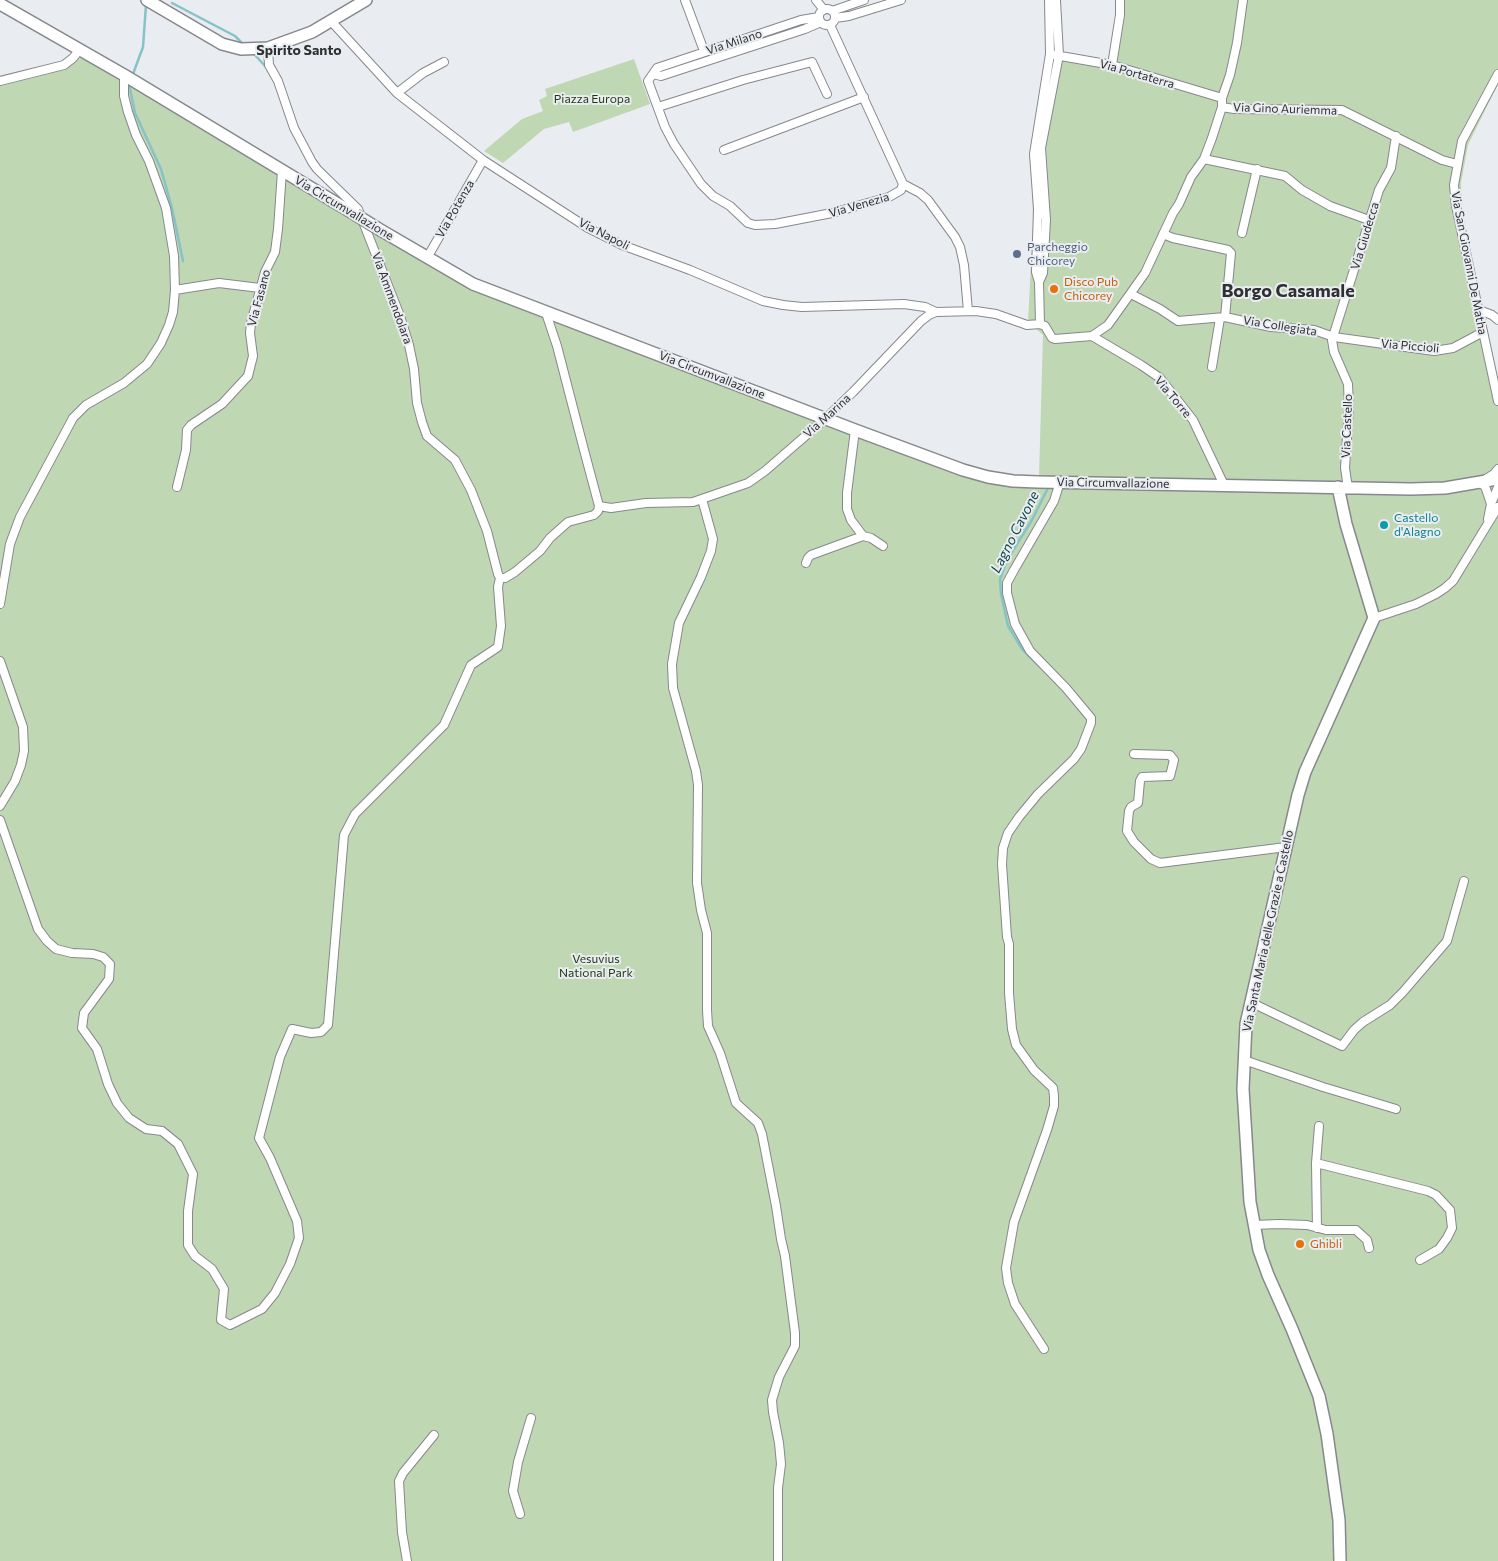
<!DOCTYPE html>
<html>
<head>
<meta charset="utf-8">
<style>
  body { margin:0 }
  canvas { display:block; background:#e9ecf1 }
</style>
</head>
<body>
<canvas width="1498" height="1561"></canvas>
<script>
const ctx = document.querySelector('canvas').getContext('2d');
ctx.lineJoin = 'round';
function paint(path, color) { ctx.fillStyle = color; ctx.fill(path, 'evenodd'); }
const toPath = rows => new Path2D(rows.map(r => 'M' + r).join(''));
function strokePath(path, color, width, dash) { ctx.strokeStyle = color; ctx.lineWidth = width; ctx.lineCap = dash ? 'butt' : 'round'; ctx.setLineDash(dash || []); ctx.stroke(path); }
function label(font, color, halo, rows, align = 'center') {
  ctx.font = font + ' Commissioner,sans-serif'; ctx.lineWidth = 4; ctx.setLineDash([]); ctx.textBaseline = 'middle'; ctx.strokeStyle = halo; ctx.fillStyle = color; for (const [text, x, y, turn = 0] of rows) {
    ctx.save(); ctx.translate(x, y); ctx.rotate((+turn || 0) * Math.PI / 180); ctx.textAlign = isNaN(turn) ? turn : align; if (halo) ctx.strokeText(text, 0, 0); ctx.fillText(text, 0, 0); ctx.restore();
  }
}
paint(toPath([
  [1117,0,1498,0,1498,84,1468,145,1461,183,1462,216,1498,386,1498,1561,0,1561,0,80,97,54,482,286,988,473,1039,477,1043,335,1028,322,1033,226,1032,145,1048,56,1108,59,1118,10],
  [634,59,650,104,573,132,569,122,544,129,503,163,484,151,522,119,543,111,539,100,547,96,545,89]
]), '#c0d7b3');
strokePath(toPath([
  [172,3,235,36,244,45],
  [255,55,265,66],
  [133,74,143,47,146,5],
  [129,84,135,113,161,169,172,208,183,261],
  [1037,664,1022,649,1008,626,1001,594,1000,579,1007,560,1032,520,1048,488]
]), '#86c3c6', 2.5);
const street = toPath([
  [685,0,704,51],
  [816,0,824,10],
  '819 17a8 8 0 1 1 16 0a8 8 0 1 1-16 0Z',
  [832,11,864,0],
  [819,17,801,20,657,68,648,81,665,127,674,144,701,184,713,196,730,206,748,223,755,225,775,224,832,213,889,197,901,190,903,184,830,25],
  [835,18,849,16,901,0],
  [331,21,397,93,483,160,588,228,622,245,690,270,763,301,783,305,802,307,904,304,925,307,936,312],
  [268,48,269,65,278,81,294,128,312,162,317,169,358,209,400,316,409,345,414,369,417,403,422,422,427,436,455,460,471,490,487,531,498,574,500,578,505,578,515,572,540,551,550,538,568,522,594,515,598,511,599,506,584,450,557,346,546,313],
  [1055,55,1112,65,1222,98],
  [1112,65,1120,15,1120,0],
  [653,74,661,76,805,29,821,22],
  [1498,74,1462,141,1454,185,1456,206,1498,401],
  [0,81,64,65,73,58,80,49],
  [397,93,423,73,444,62],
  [658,107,743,80,812,62,827,94],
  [1222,107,1234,109,1342,110,1442,160,1457,164],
  [724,150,864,97],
  [1204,159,1285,176,1302,190,1330,206,1369,220],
  [903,184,920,193,928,200,955,237,960,247,964,265,968,311],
  [1242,233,1257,169],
  [1163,234,1173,238,1228,250,1231,253,1225,317],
  [427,258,483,160],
  [1039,282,1043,273,1046,220,1041,148,1059,55,1056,0],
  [175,290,219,283,260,288],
  [1131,294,1160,309,1178,321,1225,317,1271,327,1314,330,1334,337,1434,351,1453,348,1483,332],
  [1479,310,1492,315,1498,320],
  [1040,324,1045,326,1052,338,1055,339,1092,336,1108,325,1145,273,1173,213,1179,204,1191,177,1204,159,1212,138,1222,107,1222,98,1230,75,1237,43,1243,0],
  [1040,324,1039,282,1036,272,1038,209,1034,154,1050,54,1049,0],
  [1092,336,1141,365,1160,378,1193,420,1224,485],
  [1212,367,1220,318],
  [855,430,847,493,847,509,851,520,863,536,871,538,883,546],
  [1486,479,1494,474,1498,469],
  [1479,483,1485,486,1491,504],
  [177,487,186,450,187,430,191,425,222,404,248,376,253,356,250,333,251,323,265,272,275,252,278,229,282,171],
  [1348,488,1345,468,1349,408,1348,384,1334,352,1332,340,1379,190,1391,168,1396,136],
  [702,499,713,539,711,551,701,577,679,623,672,664,673,688,696,771,698,785,697,883,701,910,707,933,707,1010,708,1026,720,1053,736,1103,758,1123,762,1134,776,1206,781,1239,785,1256,795,1333,795,1346,779,1377,772,1400,773,1412,779,1443,781,1464,778,1488,778,1561],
  [599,506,611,508,646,503,693,502,748,483,765,471,825,419,853,392,921,321,929,315,936,312,976,311,996,314,1027,325,1040,324],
  [1488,519,1491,504,1498,487],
  [806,563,808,558,811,555,863,536],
  [0,604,10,544,20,517,73,418,86,405,124,383,147,364,161,343,169,325,173,312,175,290,174,256,166,208,149,161,136,135,128,112,124,96,124,75],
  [1374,618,1416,604,1436,594,1445,588,1453,581,1498,507],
  [0,661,23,727,24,751,21,765,15,781,0,806],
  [1134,754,1170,755,1174,760,1170,776,1142,777,1140,781,1138,803,1131,807,1129,811,1127,831,1134,842,1151,859,1160,863,1286,847],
  [0,820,38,929,47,941,56,949,72,953,93,954,103,957,110,964,109,979,84,1013,82,1028,97,1049,108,1084,117,1103,129,1118,146,1129,162,1131,178,1144,193,1174,188,1211,188,1245,195,1256,212,1269,224,1289,221,1320,230,1325,262,1309,275,1293,290,1264,299,1238,297,1221,270,1158,259,1138,280,1057,292,1029,311,1033,321,1032,328,1025,344,835,355,814,444,725,471,665,498,647,501,626,498,587,500,578],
  [1250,1002,1342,1046,1354,1030,1363,1022,1390,1005,1403,992,1447,941,1464,881],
  [1244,1060,1323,1087,1396,1109],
  [1316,1163,1428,1191,1436,1195,1450,1210,1452,1228,1447,1238,1439,1249,1420,1260],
  [1254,1225,1279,1224,1307,1225,1326,1230,1356,1230,1367,1240,1369,1248],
  [1317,1228,1316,1163,1319,1126],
  [1044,1349,1015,1304,1008,1283,1006,1268,1014,1222,1047,1130,1054,1106,1054,1096,1053,1088,1034,1070,1016,1045,1012,1029,1009,993,1009,944,1007,937,1002,864,1003,848,1008,833,1019,817,1038,794,1074,759,1081,749,1091,723,1091,718,1066,688,1030,651,1015,624,1007,593,1007,583,1014,570,1054,501,1060,482],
  [520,1514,513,1491,518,1462,531,1418],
  [407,1561,402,1532,399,1481,403,1473,434,1435]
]);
const secondary = toPath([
  [147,0,222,44,241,49,268,48,312,32,366,0],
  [0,4,124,75,356,215],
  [377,228,473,284,855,430,963,470,988,477,1013,481,1038,482,1411,489,1445,488,1498,479],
  [1338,487,1346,524,1374,618,1305,772,1298,795,1246,1024,1243,1089,1250,1202,1259,1250,1268,1275,1292,1329,1319,1396,1327,1434,1339,1520,1340,1561]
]);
strokePath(street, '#86888d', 10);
strokePath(secondary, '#86888d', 14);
strokePath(street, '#fff', 8);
strokePath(secondary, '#fff', 11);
const secondaryBridge = toPath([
  [356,215,377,228]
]);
strokePath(secondaryBridge, '#86888d', 14, []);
strokePath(secondaryBridge, '#fff', 11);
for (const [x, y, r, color] of [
  [1017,254,5,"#5c6f8a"],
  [1054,289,5,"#e8710a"],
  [1384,525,5,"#0f9aa8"],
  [1300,1244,5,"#e8710a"]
]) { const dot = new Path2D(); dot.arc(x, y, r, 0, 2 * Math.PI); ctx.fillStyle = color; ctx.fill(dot); strokePath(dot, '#e9ecf1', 2); }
label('12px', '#2f3032', '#e9ecf1', [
  ["Via Milano",734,42,-18],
  ["Via Portaterra",1137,74,16],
  ["Via Gino Auriemma",1285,109,2],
  ["Via Venezia",859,205,-16],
  ["Via Circumvallazione",344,208,31],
  ["Via Potenza",455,209,-60],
  ["Via Napoli",604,234,27],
  ["Via Giudecca",1365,236,-73],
  ["Via San Giovanni De Matha",1469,263,79],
  ["Via Fasano",259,298,-75],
  ["Via Ammendolara",392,298,70],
  ["Via Collegiata",1280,326,9],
  ["Via Piccioli",1410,346,5],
  ["Via Circumvallazione",712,375,21],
  ["Via Torre",1173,397,50],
  ["Via Marina",827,416,-42],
  ["Via Castello",1347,426,-88],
  ["Via Circumvallazione",1113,483,1],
  ["Via Santa Maria delle Grazie a Castello",1268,931,-78]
]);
label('12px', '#1f370b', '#e9ecf1', [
  ["Piazza Europa",592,99],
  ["Vesuvius",596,959],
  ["National Park",596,973]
]);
label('12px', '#4e5e75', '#e9ecf1', [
  ["Parcheggio",1027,247],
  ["Chicorey",1027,261]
], 'left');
label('12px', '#c56008', '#e9ecf1', [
  ["Disco Pub",1064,282],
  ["Chicorey",1064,296],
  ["Ghibli",1310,1244]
], 'left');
label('12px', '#0d838f', '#e9ecf1', [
  ["Castello",1394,518],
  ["d'Alagno",1394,532]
], 'left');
label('bold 14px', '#2f3032', '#e9ecf1', [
  ["Spirito Santo",299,50]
]);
label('italic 14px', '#134a4d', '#e9ecf1', [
  ["Lagno Cavone",1015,532,-63]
]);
label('bold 18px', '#2f3032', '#e9ecf1', [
  ["Borgo Casamale",1288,291]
]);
</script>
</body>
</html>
